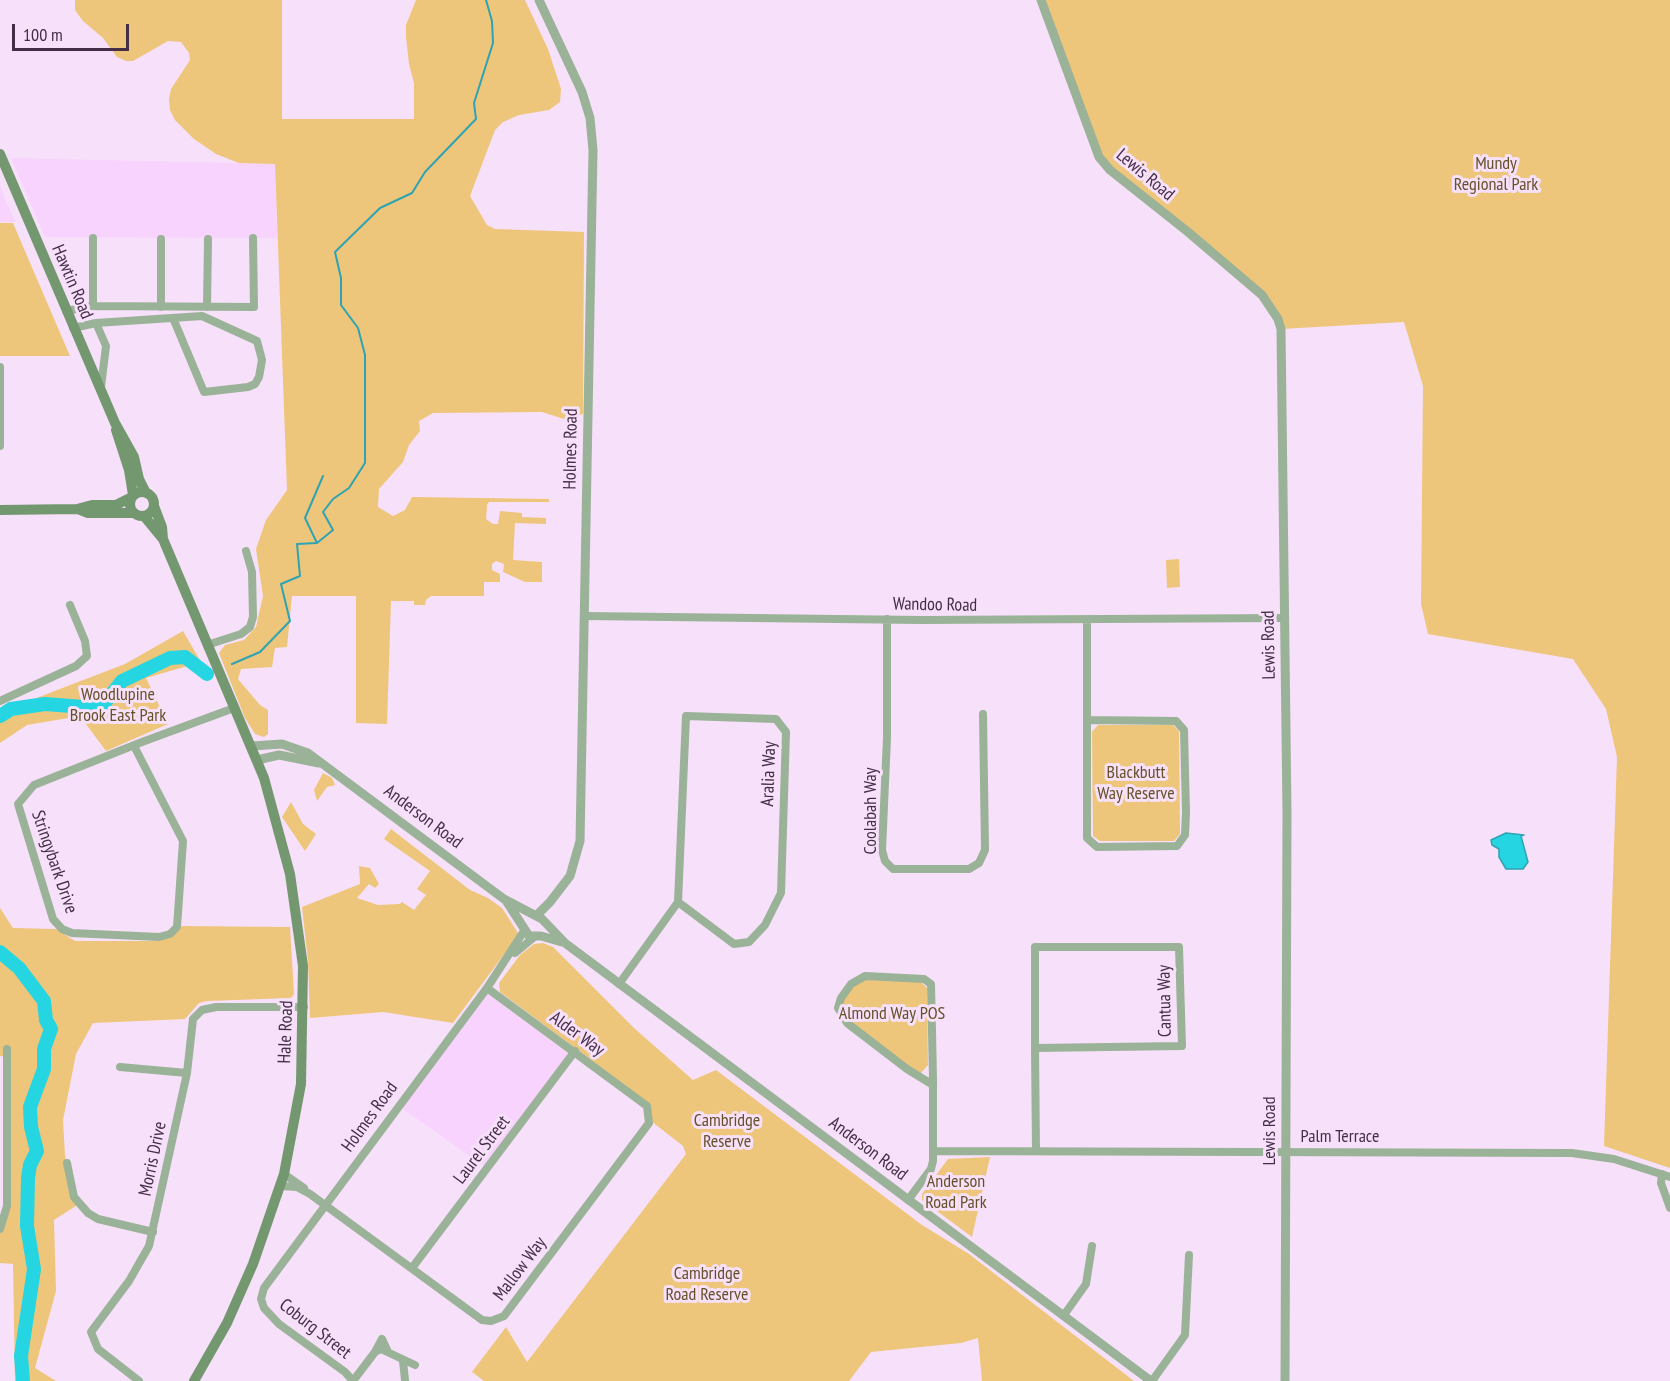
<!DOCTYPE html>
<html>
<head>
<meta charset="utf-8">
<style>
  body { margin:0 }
  #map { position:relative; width:1670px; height:1381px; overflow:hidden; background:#f7e0f9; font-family:"PT Sans Narrow",sans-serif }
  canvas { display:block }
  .scale { position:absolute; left:12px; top:24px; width:117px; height:27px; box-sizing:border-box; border:3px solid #442e47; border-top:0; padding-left:8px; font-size:18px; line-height:21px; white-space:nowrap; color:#442e47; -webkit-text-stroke:4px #f7e0f9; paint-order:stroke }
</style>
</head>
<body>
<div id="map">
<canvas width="1670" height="1381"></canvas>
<div class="scale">100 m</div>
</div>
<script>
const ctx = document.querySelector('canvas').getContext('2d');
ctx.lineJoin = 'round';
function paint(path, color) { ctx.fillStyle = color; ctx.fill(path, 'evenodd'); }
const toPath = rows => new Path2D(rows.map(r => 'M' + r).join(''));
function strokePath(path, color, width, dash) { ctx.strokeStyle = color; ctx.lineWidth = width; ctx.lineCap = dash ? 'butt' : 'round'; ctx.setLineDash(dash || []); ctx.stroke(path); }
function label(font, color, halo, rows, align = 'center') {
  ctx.font = font + ' "PT Sans Narrow",sans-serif'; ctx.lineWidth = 6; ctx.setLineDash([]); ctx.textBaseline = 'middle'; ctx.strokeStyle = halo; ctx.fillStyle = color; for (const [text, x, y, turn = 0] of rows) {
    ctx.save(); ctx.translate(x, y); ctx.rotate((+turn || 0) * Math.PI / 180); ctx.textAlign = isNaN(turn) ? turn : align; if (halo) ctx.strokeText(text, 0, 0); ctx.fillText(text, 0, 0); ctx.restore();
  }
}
paint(toPath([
  [11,158,275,164,277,238,45,237],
  [0,186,8,206,16,222,0,222],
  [487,988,575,1051,487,1168,399,1106]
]), '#f8d3fd');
paint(toPath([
  [75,0,282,0,282,119,414,119,414,83,409,64,406,37,406,25,416,0,525,0,548,49,561,89,560,102,549,110,519,115,503,122,495,130,470,196,487,225,495,229,584,232,583,414,564,419,542,412,433,413,419,421,420,431,409,445,403,462,379,489,378,507,393,516,405,510,412,497,549,499,549,502,489,502,487,505,486,519,493,524,498,524,500,511,522,513,522,517,546,518,546,524,515,523,513,560,542,562,542,582,525,582,503,572,504,564,496,561,492,564,492,570,500,574,500,582,484,582,484,596,431,596,426,600,425,605,414,605,414,601,391,601,387,724,356,723,356,596,292,596,287,647,275,648,272,667,241,669,238,679,260,705,268,710,268,734,264,737,255,734,245,718,219,653,225,645,244,640,256,627,263,596,256,549,266,520,287,490,275,164,239,163,216,154,194,139,175,120,170,110,169,99,171,89,190,60,189,53,181,42,168,41,133,61,126,61,117,57,103,38,83,21,75,10],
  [1041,0,1670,0,1670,1168,1604,1146,1617,757,1606,709,1573,659,1428,634,1421,604,1423,386,1404,322,1281,329,1273,310,1099,157],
  [0,223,13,223,70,356,0,356],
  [1179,559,1180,587,1167,588,1166,560],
  [183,631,201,662,146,678,168,724,106,751,80,716,27,725,0,743,0,712,125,664],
  [1098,725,1173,725,1179,731,1180,834,1174,841,1100,841,1093,836,1092,732],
  [323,773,332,778,335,785,327,787,317,801,314,790],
  [291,802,303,824,316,834,305,851,282,817],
  [391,829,470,890,488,898,502,908,518,933,517,937,453,1023,383,1012,310,1018,308,961,302,907,360,884,359,866,370,868,379,884,375,888,369,884,357,898,378,905,400,904,402,902,414,910,426,895,417,889,430,871,384,839],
  [0,908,13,928,56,929,75,941,159,941,174,935,182,926,290,927,294,994,291,998,207,1001,199,1003,185,1019,93,1023,76,1054,63,1120,65,1156,79,1204,54,1220,56,1291,35,1368,56,1381,15,1381,13,1264,0,1263,0,1229,7,1206,7,1057,0,1056],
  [543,943,553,947,634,1028,693,1080,716,1070,922,1225,969,1254,1134,1381,982,1381,978,1338,961,1343,871,1352,849,1381,484,1381,472,1372,506,1327,527,1362,686,1154,683,1146,651,1121,650,1104,500,992,499,983,520,955,534,944],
  [865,976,919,980,927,988,928,1065,920,1074,847,1023,838,1008,841,998],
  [990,1157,972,1237,922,1200,922,1194,948,1159]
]), '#eec67b');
const water = toPath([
  [1506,833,1524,835,1521,836,1528,862,1523,869,1506,869,1499,857,1499,849,1492,845,1491,840,1506,833]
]);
paint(water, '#25d5e1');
strokePath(water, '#2ea3b3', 1.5);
strokePath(toPath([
  [317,543,333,530,323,512,333,499,349,488,365,463,365,355,358,328,341,305,341,278,335,252,380,208,412,193,425,172,476,119,474,103,493,43,492,21,486,0],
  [232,664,260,652,290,621,281,584,300,576,297,544,317,543,305,518,323,476]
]), '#2ea3b3', 2);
strokePath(toPath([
  [0,716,11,709,45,704,97,708,103,705,122,681,170,658,185,657,207,674],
  [0,952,19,968,44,1001,46,1020,51,1029,44,1049,44,1069,30,1107,31,1127,37,1151,30,1165,28,1178,27,1226,34,1269,21,1356,23,1381]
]), '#25d5e1', 14);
strokePath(toPath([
  [93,306,93,238],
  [161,307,161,239],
  [207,307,208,239],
  [66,311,93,306,254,307,253,238],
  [96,323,106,346,101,387],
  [73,328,96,323,202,316,257,341,262,360,259,377,255,384,248,387,204,392,173,318],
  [0,446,0,367],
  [584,616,921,620,1285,618],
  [887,619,887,738,882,850,885,861,893,869,969,869,979,863,985,850,983,714],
  [207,645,241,634,250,627,253,617,252,572,246,551],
  [0,701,76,666,87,656,85,641,70,605],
  [1087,720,1176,721,1184,730,1186,812,1185,835,1177,846,1097,847,1087,838,1087,620],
  [134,746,183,841,177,927,170,934,159,937,72,933,62,929,53,919,18,804,34,785,142,742,234,708],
  [515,953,533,938],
  [619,984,678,902,686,716,776,719,786,732,781,893,765,925,749,942,734,944,678,902],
  [1035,1048,1182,1046,1179,947,1035,947,1035,1048,1036,1150],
  [120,1067,187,1073],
  [934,1151,1572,1153,1614,1159,1670,1177],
  [67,1163,74,1197,88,1213,98,1219,153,1232],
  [284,1174,304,1188],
  [1662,1174,1661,1183,1670,1208],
  [280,1186,297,1187,310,1194,482,1320,491,1321,504,1316,649,1123,647,1106,487,988],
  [908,1200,931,1169,933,1161,933,1079,931,984,924,979,865,976,851,984,841,998,838,1008,847,1023,907,1069,933,1085],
  [0,1229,7,1206,7,1049],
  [412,1268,575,1051],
  [1064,1315,1086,1284,1092,1246],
  [375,1352,382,1339,388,1352],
  [403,1361,405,1380],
  [139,1381,98,1349,91,1332,129,1281,149,1246,187,1073,193,1019,202,1010,216,1007,304,1007],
  [353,1381,345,1372,279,1324,264,1308,261,1299,264,1288,487,988,524,931],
  [353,1381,375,1352,381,1349,415,1365],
  [1152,1381,1185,1335,1189,1255]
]), '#9ab297', 8);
strokePath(toPath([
  [1041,0,1099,157,1110,170,1188,232,1262,295,1278,319,1281,329,1287,813,1285,1381],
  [252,746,282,744,308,753,504,899,542,919,565,943,1151,1381],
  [257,760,279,755,319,763],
  [507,902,529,936,541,936,562,942],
  [536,916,550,902,570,876,580,841,593,150,590,118,582,92,539,0]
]), '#9ab297', 9);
strokePath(toPath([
  [0,154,115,423,134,457,139,479,146,493],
  [116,430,129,470,133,495],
  '130 504a12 12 0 1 1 24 0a12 12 0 1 1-24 0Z',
  [154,506,162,527,163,539],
  [78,509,88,513,134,513],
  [0,510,77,509,92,505,116,505,132,497],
  [144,516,163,539,264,778,290,874,303,966,301,1084,284,1174,253,1264,227,1323,194,1381]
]), '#73976f', 10);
label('18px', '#665028', '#f7e0f9', [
  ["Mundy",1496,164],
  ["Regional Park",1496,185],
  ["Woodlupine",118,695],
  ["Brook East Park",118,716],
  ["Blackbutt",1136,773],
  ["Way Reserve",1136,794],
  ["Almond Way POS",892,1014],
  ["Cambridge",727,1121],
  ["Reserve",727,1142],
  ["Anderson",956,1182],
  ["Road Park",956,1203],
  ["Cambridge",707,1274],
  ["Road Reserve",707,1295]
]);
label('18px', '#442e47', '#f7e0f9', [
  ["Lewis Road",1145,175,40],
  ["Hawtin Road",72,282,67],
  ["Holmes Road",571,449,-89],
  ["Wandoo Road",935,605,1],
  ["Lewis Road",1269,645,-91],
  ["Aralia Way",769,774,-88],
  ["Coolabah Way",871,811,-90],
  ["Anderson Road",423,817,37],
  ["Stringybark Drive",54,862,71],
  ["Cantua Way",1165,1001,-91],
  ["Hale Road",286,1032,-88],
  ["Alder Way",577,1034,36],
  ["Holmes Road",370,1117,-54],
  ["Lewis Road",1270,1131,-90],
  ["Palm Terrace",1340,1137],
  ["Anderson Road",868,1149,37],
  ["Laurel Street",482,1150,-53],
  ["Morris Drive",153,1159,-78],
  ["Mallow Way",520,1269,-53],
  ["Coburg Street",315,1329,38]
]);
</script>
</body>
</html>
